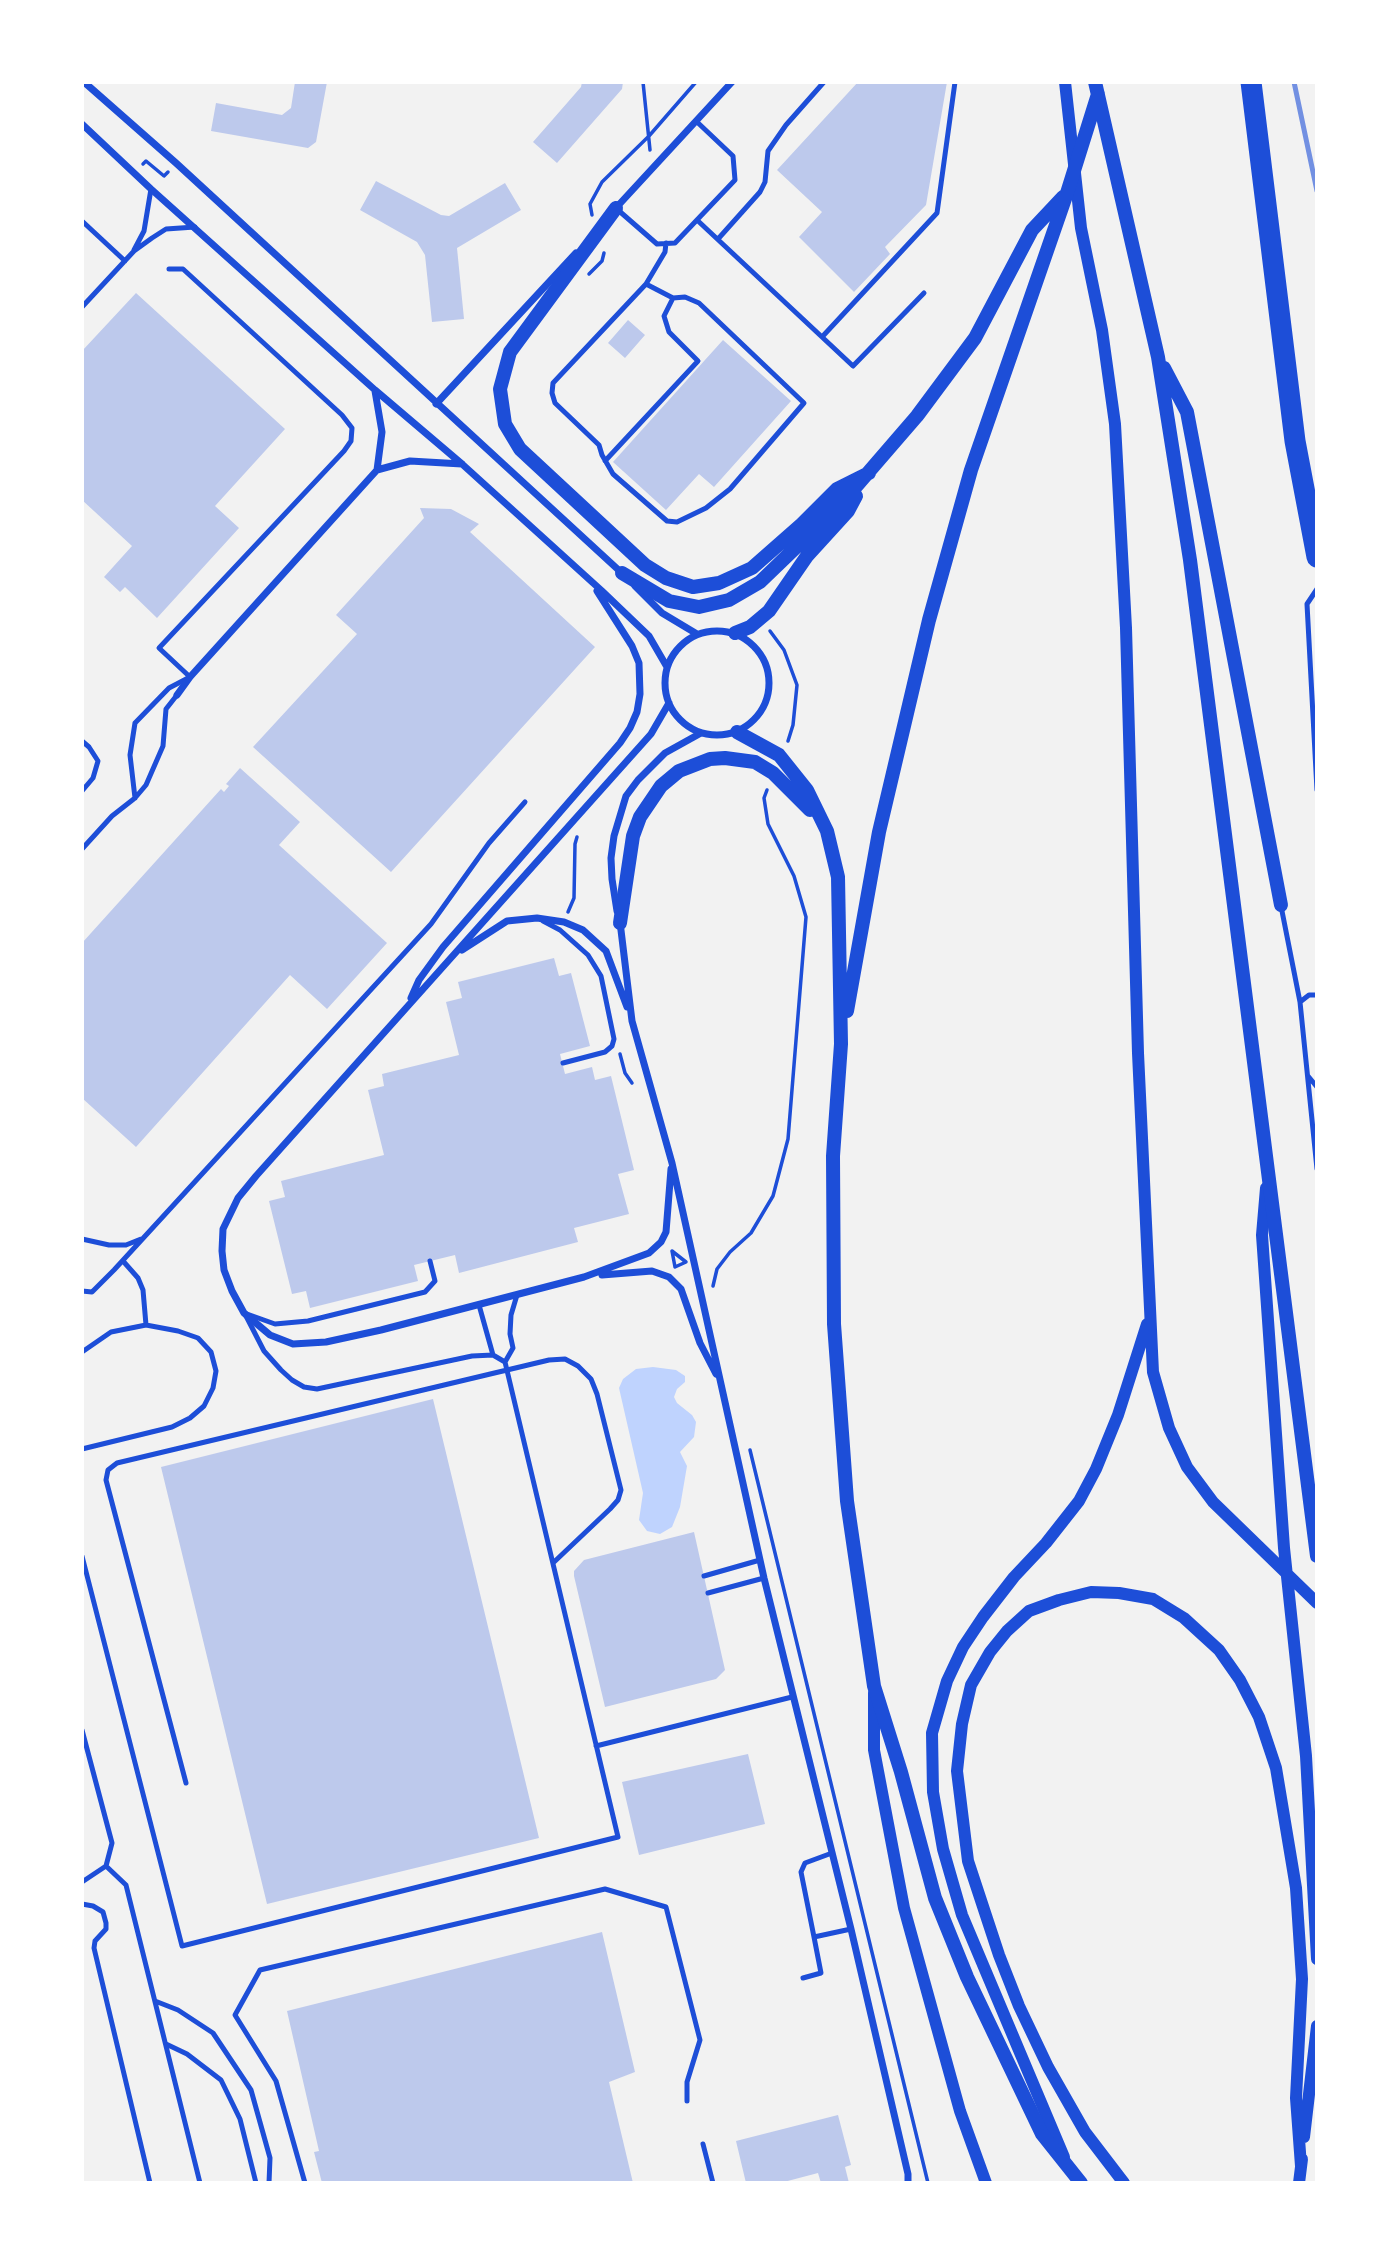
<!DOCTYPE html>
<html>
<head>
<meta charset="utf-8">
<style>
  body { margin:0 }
  #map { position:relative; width:1399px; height:2265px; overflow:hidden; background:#f2f2f2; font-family:"Exo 2",sans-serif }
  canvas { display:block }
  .frame { position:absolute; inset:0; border:84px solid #fff; pointer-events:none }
</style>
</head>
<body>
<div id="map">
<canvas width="1399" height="2265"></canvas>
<div class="frame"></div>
</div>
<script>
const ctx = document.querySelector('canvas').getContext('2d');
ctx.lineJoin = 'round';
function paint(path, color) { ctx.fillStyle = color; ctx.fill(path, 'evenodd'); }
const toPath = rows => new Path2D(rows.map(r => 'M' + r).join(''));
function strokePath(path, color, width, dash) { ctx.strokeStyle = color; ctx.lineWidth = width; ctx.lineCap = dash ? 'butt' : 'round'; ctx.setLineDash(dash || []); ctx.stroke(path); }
paint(toPath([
  [653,1367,676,1370,685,1376,685,1382,677,1389,674,1397,677,1403,692,1415,696,1422,694,1437,680,1452,687,1466,680,1507,672,1527,660,1534,647,1531,639,1520,643,1493,619,1388,623,1379,636,1369]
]), '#bfd3fe');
paint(toPath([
  [295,82,327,82,316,142,308,148,211,131,216,103,282,115,291,108],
  [582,82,623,82,622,89,557,163,533,142,581,87],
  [858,82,947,82,926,205,885,247,890,254,854,292,799,237,822,212,777,170],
  [376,181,441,215,449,216,505,183,521,210,457,248,464,319,432,322,425,255,417,242,360,210],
  [136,293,285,429,215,506,239,528,157,618,125,587,120,592,104,577,132,546,82,500,82,351],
  [628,320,645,335,625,358,608,343],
  [723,340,791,401,714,487,699,474,666,510,613,462],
  [420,508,451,509,479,524,470,532,595,647,391,872,253,747,357,634,336,615,424,518],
  [240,768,300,822,279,845,387,943,327,1009,290,975,136,1147,82,1098,82,943,221,789,224,792,229,786,226,784],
  [554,958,559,976,571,973,590,1046,560,1054,565,1074,592,1067,595,1080,611,1076,634,1170,618,1174,629,1214,574,1228,578,1242,459,1273,455,1255,414,1265,418,1281,310,1308,306,1291,292,1294,269,1201,285,1197,281,1181,384,1155,368,1090,384,1086,382,1074,459,1055,446,1002,462,998,458,982],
  [433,1399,539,1838,267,1904,161,1467],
  [694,1532,725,1670,716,1679,605,1707,574,1576,574,1571,584,1560],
  [748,1754,765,1824,639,1855,622,1782],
  [602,1932,635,2072,609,2082,633,2183,322,2183,314,2152,319,2151,287,2011],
  [838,2115,851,2165,845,2167,849,2183,821,2183,818,2173,780,2183,746,2183,736,2141]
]), '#bdc9ec');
strokePath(toPath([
  [643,82,650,150],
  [143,164,146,161,164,176,168,172],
  [592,215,590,204,602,182,649,136,696,82],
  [589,274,602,261,604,253],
  [770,631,784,650,797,685,793,725,788,741],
  [568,912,574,898,575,844,577,837],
  [620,1054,625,1073,632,1083],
  [672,1251,686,1262,675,1267,672,1251],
  [713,1286,717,1269,730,1252,751,1233,773,1196,788,1139,806,917,794,876,768,824,764,798,767,790],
  [750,1450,928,2183]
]), '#1d4ed8', 3.5);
strokePath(toPath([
  [618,210,657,244,675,243,735,180,733,156,696,121],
  [697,220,853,366,924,293],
  [82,221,125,261],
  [718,239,760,192,765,182,768,151,786,125,824,82],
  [134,250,144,231,151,189],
  [646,284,673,298,685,297,699,303,804,403,730,489,706,508,677,522,667,521,613,474,602,455,599,445,555,403,552,393,553,383,646,284,665,252,666,243],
  [82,307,134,251,152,238,166,229,195,227],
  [822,337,937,213,955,82],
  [605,461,698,361,669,332,664,316,673,298],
  [1317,589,1307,604,1317,790],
  [82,741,89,747,98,761,93,778,82,791],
  [135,798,130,755,135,723,169,688,190,677,159,648,344,451,351,441,352,428,342,415,183,269,169,269],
  [82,849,112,816,135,798,146,785,163,746,166,709,177,695],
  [1281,906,1300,1002,1317,1169],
  [543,921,560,930,588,955,601,976,614,1039,612,1046,605,1052,563,1063],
  [1300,1002,1309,995,1317,995],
  [1308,1076,1317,1087],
  [82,1239,109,1245,126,1245,141,1239],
  [123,1261,138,1278,143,1290,146,1325],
  [82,1291,92,1292,114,1270,431,924,489,843,525,802],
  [479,1305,493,1355],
  [247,1314,275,1324,308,1321,425,1292,435,1281,430,1261],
  [246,1316,264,1351,281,1370,292,1380,304,1387,317,1389,472,1356,493,1355,505,1362],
  [82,1352,111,1332,146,1325,178,1331,198,1338,211,1352,216,1371,213,1388,204,1406,190,1418,172,1427,82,1449],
  [82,1556,182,1946,618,1837,505,1362,513,1348,510,1334,511,1315,517,1295],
  [704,1576,760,1560],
  [708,1593,764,1578],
  [82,1730,112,1843,106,1866,82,1882],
  [596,1746,792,1697],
  [186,1783,106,1480,108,1470,117,1463,549,1360,565,1359,578,1366,591,1379,597,1394,621,1490,618,1500,610,1509,553,1563],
  [832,1853,805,1863,801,1872,814,1937,851,1929],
  [106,1866,126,1885,200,2183],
  [82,1904,93,1906,103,1912,106,1923,106,1929,95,1941,94,1948,150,2183],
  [803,1978,821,1973,814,1937],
  [155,2001,178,2010,213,2033,251,2090,270,2158,269,2183],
  [166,2044,187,2054,221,2080,240,2119,256,2183],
  [703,2144,713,2183],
  [305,2183,276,2081,235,2015,260,1970,605,1889,666,1907,700,2040,687,2082,687,2101]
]), '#1d4ed8', 5);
strokePath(toPath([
  [84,82,176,163,624,575],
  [82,124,151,189,375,390,462,464,602,591,649,636,667,667],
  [614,210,732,82],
  [375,391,382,432,377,470],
  [436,404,576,253],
  [635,586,662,613,697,634],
  '665 683a52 52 0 1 1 104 0a52 52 0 1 1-104 0Z',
  [177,695,190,677,377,470,410,461,462,464],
  [669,703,651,734,256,1176,238,1198,223,1229,222,1251,224,1270,232,1291,244,1313,270,1335,293,1344,326,1342,381,1330,584,1277,649,1253,661,1242,666,1232,671,1169],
  [617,911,612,879,611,858,614,836,626,796,638,780,665,753,701,733],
  [620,922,632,1021,672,1163,764,1578,851,1929,908,2174,908,2183],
  [462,950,507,921,537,918,564,922,583,930,606,951,627,1007],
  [411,998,419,980,443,947,620,743,630,728,637,712,640,694,639,663,632,646,597,591],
  [602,1275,652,1271,669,1277,681,1289,700,1343,716,1374]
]), '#1d4ed8', 7);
strokePath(toPath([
  [1065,82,1081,228,1102,330,1115,424,1126,628,1138,1053,1153,1372,1169,1428,1187,1467,1213,1502,1317,1603],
  [1266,1188,1262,1235,1284,1548,1306,1756,1317,1959],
  [874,1693,874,1750,904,1908,960,2111,986,2183],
  [1304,2137,1317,2026],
  [1064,2157,962,1915,943,1849,933,1792,932,1733,947,1681,963,1647,983,1617,1014,1577,1046,1543,1079,1501,1096,1469,1118,1415,1147,1324],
  [1124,2183,1085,2132,1048,2067,1019,2006,999,1955,968,1861,957,1771,962,1724,971,1685,990,1652,1007,1631,1029,1611,1059,1600,1091,1592,1119,1593,1153,1599,1184,1618,1219,1650,1240,1680,1259,1717,1276,1768,1296,1888,1302,1979,1296,2098,1301,2166],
  [1299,2183,1302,2159]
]), '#1d4ed8', 12);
strokePath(toPath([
  [1095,82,1158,357,1190,560,1317,1556],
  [616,208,510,352,500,389,505,424,520,449,645,565,666,578,693,587,719,583,752,568,802,524,837,489,869,473],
  [1164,368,1187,412,1281,905],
  [622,573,669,601,699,607,729,600,760,582,841,504,917,416,975,338,1032,230,1063,197],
  [735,633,750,627,769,611,807,556,848,511,856,496],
  [737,732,779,755,807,790,827,831,838,877,841,1044,833,1156,834,1324,847,1501,874,1686,901,1772,935,1898,967,1977,1042,2134,1081,2183],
  [620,923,633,836,640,817,661,786,679,771,710,759,725,758,755,762,773,773,810,810],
  [847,1011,879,832,929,620,971,470,1067,193,1098,94]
]), '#1d4ed8', 14);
strokePath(toPath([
  [1251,82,1295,441,1317,557]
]), '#1d4ed8', 21);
strokePath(toPath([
  [1294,82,1317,191]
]), '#7290e2', 5);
</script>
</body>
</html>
